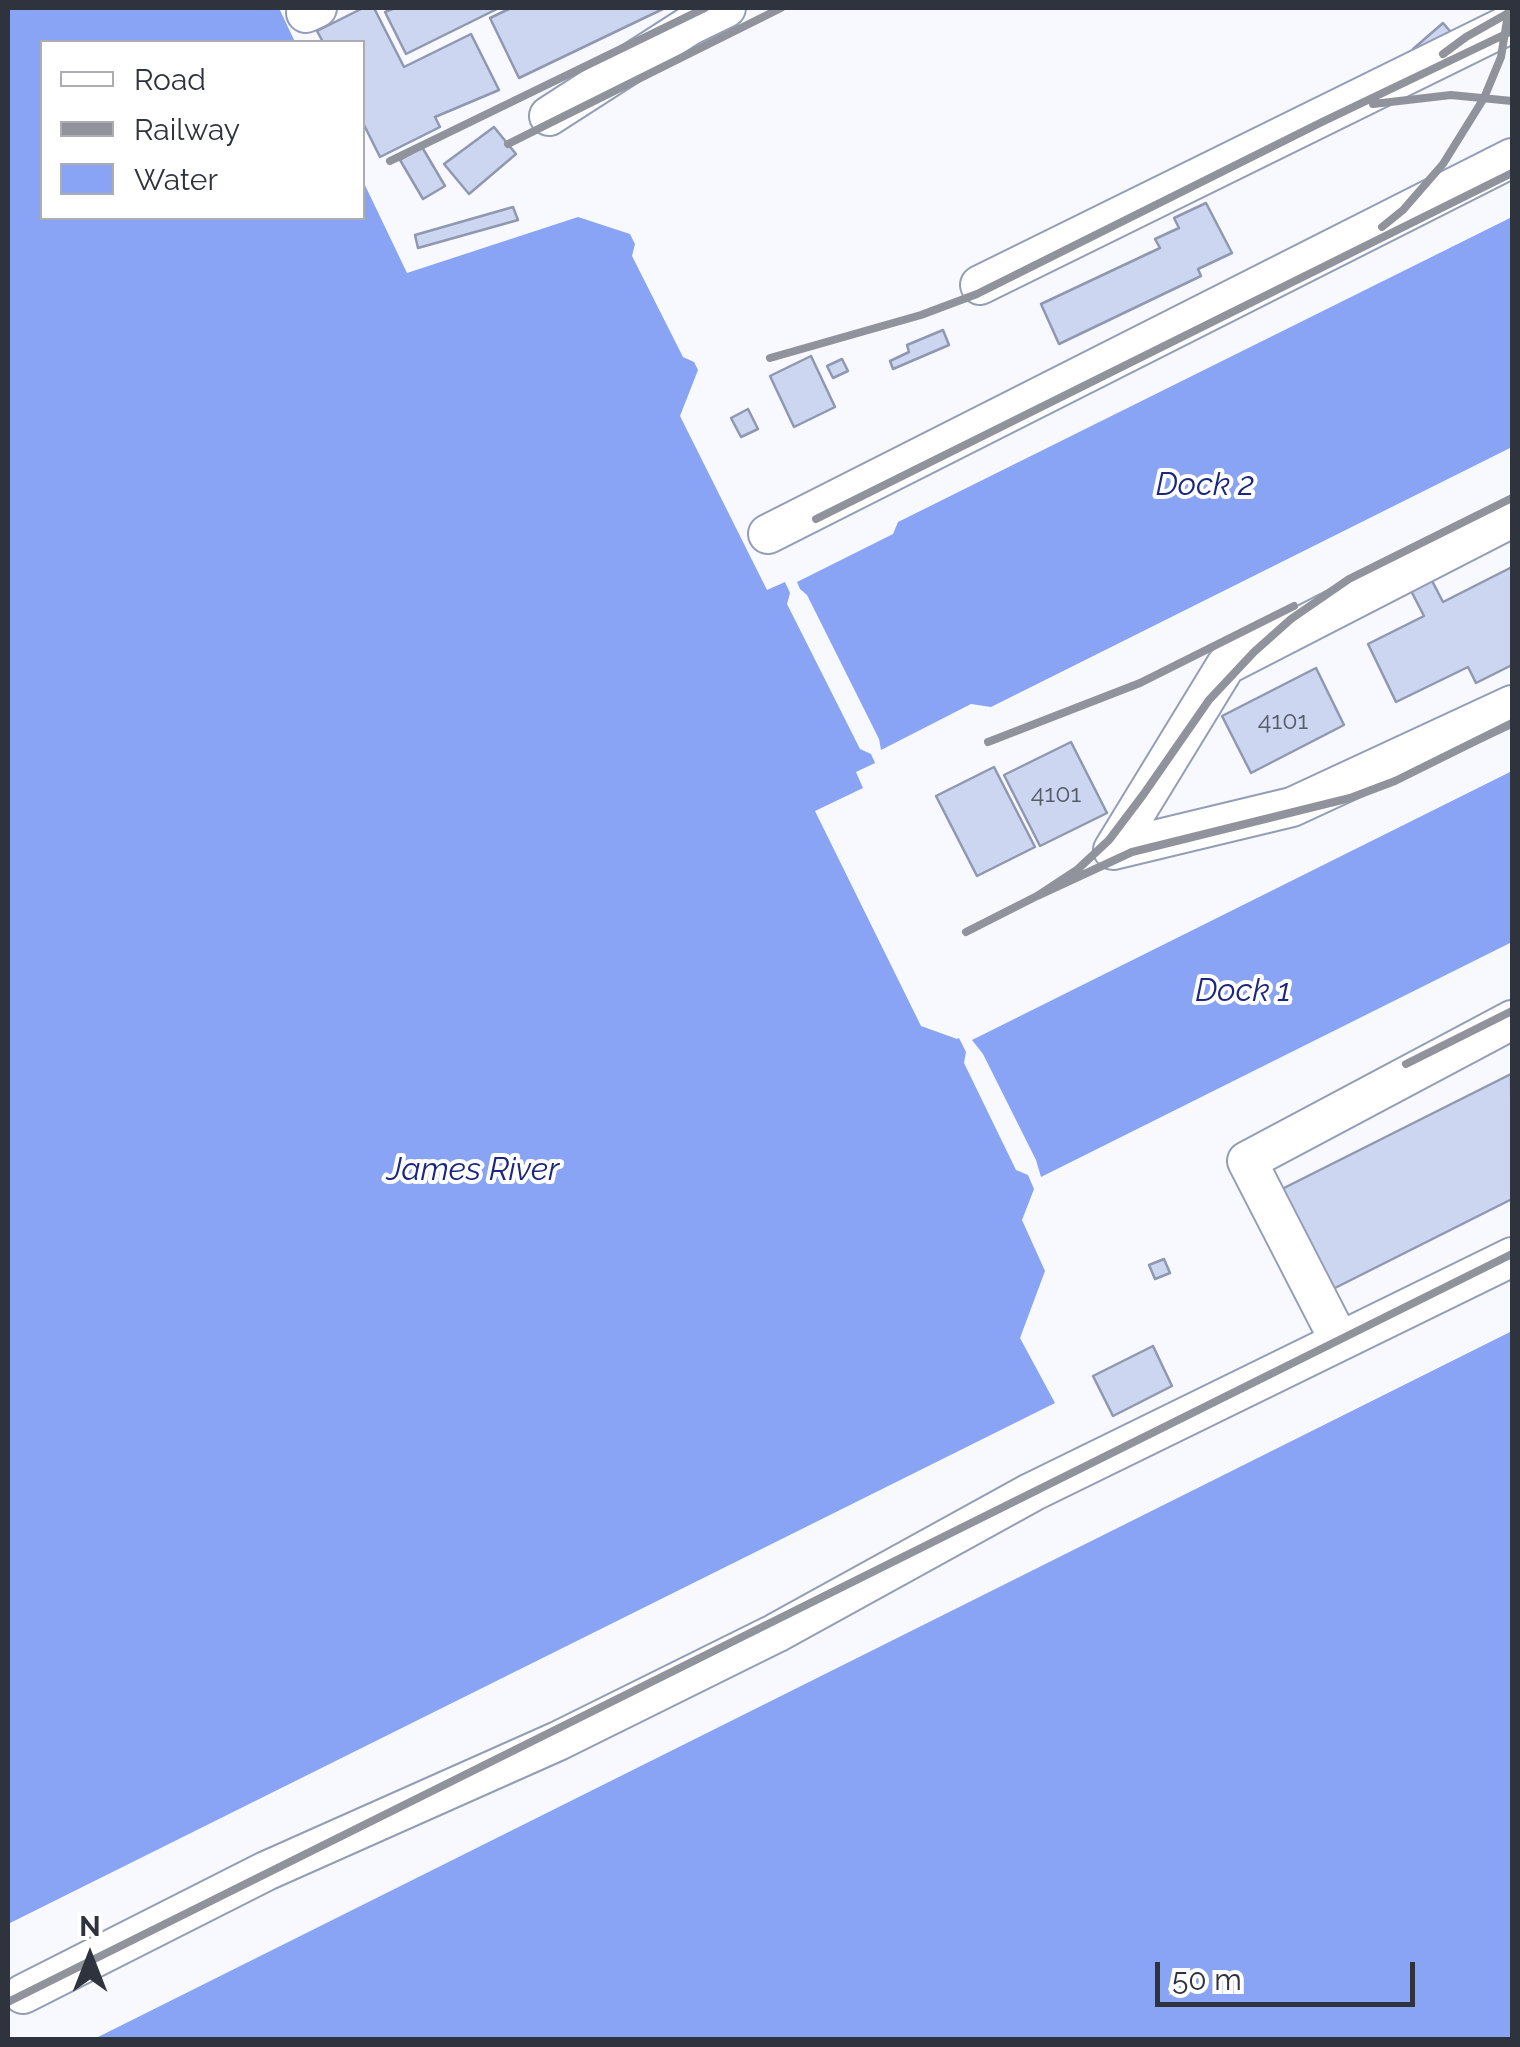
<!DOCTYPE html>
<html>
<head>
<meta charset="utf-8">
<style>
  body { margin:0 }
  #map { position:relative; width:1520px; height:2047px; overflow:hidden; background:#f7f9fe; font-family:Raleway,sans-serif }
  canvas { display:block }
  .frame { position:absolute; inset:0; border:10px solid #2f333d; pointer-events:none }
  .legend { position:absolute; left:40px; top:40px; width:325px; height:180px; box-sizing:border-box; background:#fff; border:2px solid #acadb1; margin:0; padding:12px 18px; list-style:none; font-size:30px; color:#2f333d }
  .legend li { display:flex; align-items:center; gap:20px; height:50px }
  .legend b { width:50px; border:2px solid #acadb1 }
  .north { position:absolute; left:40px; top:1907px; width:100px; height:100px; -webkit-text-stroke:8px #fff; paint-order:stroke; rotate:0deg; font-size:28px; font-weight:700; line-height:40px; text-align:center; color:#2f333d }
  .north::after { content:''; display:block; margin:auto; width:35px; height:45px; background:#2f333d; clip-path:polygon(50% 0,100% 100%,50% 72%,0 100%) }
  .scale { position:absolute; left:1155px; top:1962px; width:260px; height:45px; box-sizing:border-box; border:5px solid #2f333d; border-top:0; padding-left:12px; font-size:30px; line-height:35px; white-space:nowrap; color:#2f333d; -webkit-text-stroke:8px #fff; paint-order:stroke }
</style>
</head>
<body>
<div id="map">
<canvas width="1520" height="2047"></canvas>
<div class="frame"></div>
<ul class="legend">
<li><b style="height:12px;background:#fff"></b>Road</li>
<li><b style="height:12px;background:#90939b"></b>Railway</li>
<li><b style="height:28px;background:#8aa4f5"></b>Water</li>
</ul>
<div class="north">N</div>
<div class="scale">50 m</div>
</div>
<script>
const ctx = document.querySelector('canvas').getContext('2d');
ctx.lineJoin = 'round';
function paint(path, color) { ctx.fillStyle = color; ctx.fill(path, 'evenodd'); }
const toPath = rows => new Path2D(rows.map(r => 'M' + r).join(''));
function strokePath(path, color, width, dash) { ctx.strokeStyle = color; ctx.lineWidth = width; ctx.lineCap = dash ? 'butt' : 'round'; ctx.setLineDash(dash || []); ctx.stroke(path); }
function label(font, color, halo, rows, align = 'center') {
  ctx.font = font + ' Raleway,sans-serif'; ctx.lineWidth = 8; ctx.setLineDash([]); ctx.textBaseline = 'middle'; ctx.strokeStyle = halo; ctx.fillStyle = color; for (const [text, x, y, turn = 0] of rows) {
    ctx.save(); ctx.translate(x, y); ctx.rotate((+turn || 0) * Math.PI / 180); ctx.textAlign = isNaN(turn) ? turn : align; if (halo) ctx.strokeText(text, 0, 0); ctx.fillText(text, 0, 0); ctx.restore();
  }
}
paint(toPath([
  [8,8,279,8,295,42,42,42,42,218,362,218,363,181,407,273,578,217,630,234,635,244,632,256,683,357,694,362,698,370,680,416,767,590,785,582,790,593,787,604,860,749,871,754,875,763,856,772,863,788,815,811,921,1026,957,1039,959,1038,966,1052,964,1063,1016,1170,1028,1175,1034,1189,1022,1220,1045,1271,1020,1338,1055,1403,8,1924],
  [1512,217,1512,447,991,707,971,704,881,750,879,739,807,595,800,589,797,582,893,534,898,522],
  [1512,771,1512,942,1041,1177,1036,1160,983,1054,972,1040],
  [1512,1331,1512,2039,94,2039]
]), '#8aa4f5');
const building = toPath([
  [363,8,374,8,404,67,471,34,499,90,435,117,440,127,380,157,362,121,362,42,323,42,317,31,363,8],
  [395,8,499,8,406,54,385,12,395,8],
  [511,8,665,8,519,78,490,18,511,8],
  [1443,23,1456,38,1425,64,1413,49,1443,23],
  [494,127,516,154,469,194,444,164,494,127],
  [422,147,445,186,423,199,400,160,422,147],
  [1206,203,1232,253,1198,269,1201,276,1059,344,1041,304,1160,248,1155,239,1179,228,1174,218,1206,203],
  [513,207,518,220,418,248,415,235,513,207],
  [943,330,949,345,893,369,890,361,909,352,907,345,943,330],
  [811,356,835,407,794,427,770,376,811,356],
  [842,359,848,371,833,378,827,366,842,359],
  [748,409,758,429,741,437,731,418,748,409],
  [1512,567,1512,665,1476,683,1468,667,1396,702,1368,644,1424,616,1407,583,1428,573,1443,602,1512,567],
  [1316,668,1344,725,1251,773,1222,716,1316,668],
  [1071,742,1107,813,1040,846,1004,775,1071,742],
  [994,767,1035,847,977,876,936,796,994,767],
  [1511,1074,1512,1199,1331,1290,1280,1190,1511,1074],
  [1164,1259,1170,1273,1155,1279,1149,1265,1164,1259],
  [1153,1346,1172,1386,1113,1416,1093,1376,1153,1346]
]);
paint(building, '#ccd6f0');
strokePath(building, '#8f98b0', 2.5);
const minor = toPath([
  [306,13,317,8],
  [549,116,689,26,726,8],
  [980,285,1512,23],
  [1512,518,1226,665,1113,850,1292,807,1512,705],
  [768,534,1512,158],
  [1339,1340,1247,1161,1512,1020],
  [23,1994,266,1871,558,1741,776,1633,1032,1492,1512,1257]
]);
strokePath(minor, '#949db6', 42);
strokePath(minor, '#fff', 38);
strokePath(toPath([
  [1443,54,1466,37,1512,11],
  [1373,104,1451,95,1512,101],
  [508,144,781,8],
  [390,161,705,8],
  [1382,227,1403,210,1443,164,1484,98,1501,57,1509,8],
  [770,358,921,315,977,294,1322,122,1512,31],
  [816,519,1512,173],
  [988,742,1140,683,1294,606],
  [1037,896,1078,869,1109,840,1143,795,1209,700,1254,652,1291,619,1349,579,1512,498],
  [966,932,1037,896,1132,852,1350,798,1395,781,1512,723],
  [1406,1064,1512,1011],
  [8,2002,1512,1254]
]), '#90939b', 8);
label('25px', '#565c6a', null, [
  ["4101",1283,721],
  ["4101",1056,794]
]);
label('italic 32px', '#1b2682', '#fff', [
  ["Dock 2",1205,485],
  ["Dock 1",1243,991],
  ["James River",473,1170]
]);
</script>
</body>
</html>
